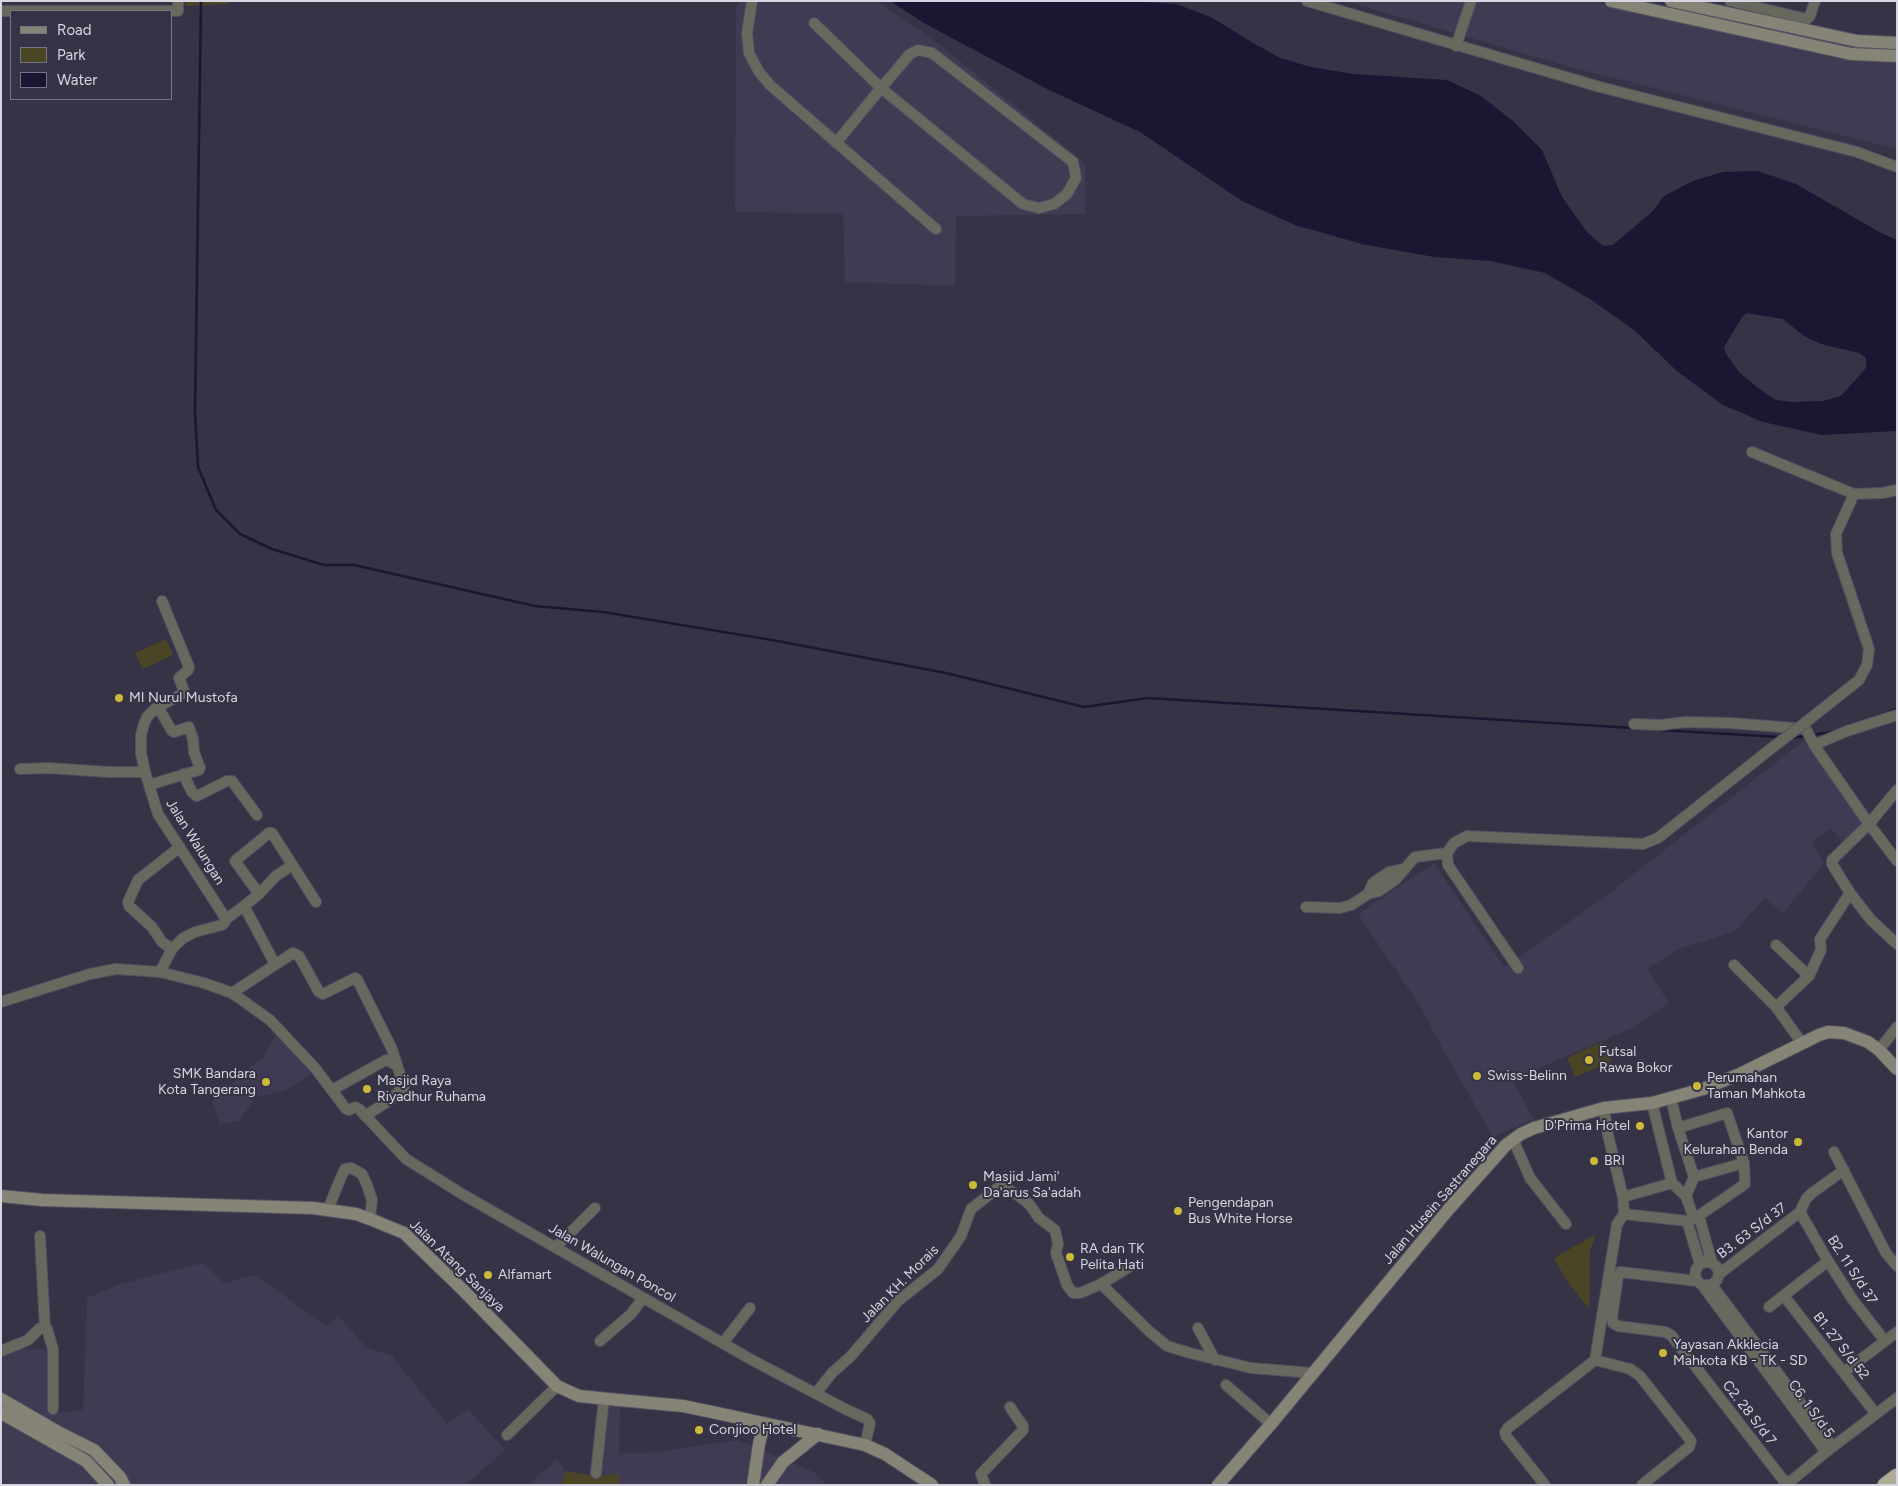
<!DOCTYPE html>
<html>
<head>
<meta charset="utf-8">
<style>
  body { margin:0 }
  #map { position:relative; width:1898px; height:1486px; overflow:hidden; background:#353345; font-family:Figtree,sans-serif }
  canvas { display:block }
  .frame { position:absolute; inset:0; border:2px solid #d6d5e1; pointer-events:none }
  .legend { position:absolute; left:10px; top:10px; width:162px; height:90px; box-sizing:border-box; background:#353345; border:1px solid #757483; margin:0; padding:6px 9px; list-style:none; font-size:15px; color:#d6d5e1 }
  .legend li { display:flex; align-items:center; gap:10px; height:25px }
  .legend b { width:25px; border:1px solid #757483 }
</style>
</head>
<body>
<div id="map">
<canvas width="1898" height="1486"></canvas>
<div class="frame"></div>
<ul class="legend">
<li><b style="height:6px;background:#868476"></b>Road</li>
<li><b style="height:14px;background:#4a4525"></b>Park</li>
<li><b style="height:14px;background:#1b1631"></b>Water</li>
</ul>
</div>
<script>
const ctx = document.querySelector('canvas').getContext('2d');
ctx.lineJoin = 'round';
function paint(path, color) { ctx.fillStyle = color; ctx.fill(path, 'evenodd'); }
const toPath = rows => new Path2D(rows.map(r => 'M' + r).join(''));
function strokePath(path, color, width, dash) { ctx.strokeStyle = color; ctx.lineWidth = width; ctx.lineCap = dash ? 'butt' : 'round'; ctx.setLineDash(dash || []); ctx.stroke(path); }
function label(font, color, halo, rows, align = 'center') {
  ctx.font = font + ' Figtree,sans-serif'; ctx.lineWidth = 4; ctx.setLineDash([]); ctx.textBaseline = 'middle'; ctx.strokeStyle = halo; ctx.fillStyle = color; for (const [text, x, y, turn = 0] of rows) {
    ctx.save(); ctx.translate(x, y); ctx.rotate((+turn || 0) * Math.PI / 180); ctx.textAlign = isNaN(turn) ? turn : align; if (halo) ctx.strokeText(text, 0, 0); ctx.fillText(text, 0, 0); ctx.restore();
  }
}
paint(toPath([
  [739,1,876,1,929,36,1085,163,1086,214,956,216,955,286,845,282,843,214,735,212,736,11],
  [1345,1,1591,1,1851,59,1897,59,1897,149,1566,66],
  [1806,739,1871,823,1844,844,1830,828,1812,843,1824,864,1783,913,1765,898,1734,932,1681,948,1647,969,1669,1003,1634,1027,1512,1080,1534,1119,1493,1137,1436,1037,1422,1009,1358,914,1434,863,1504,967,1602,899],
  [277,1033,312,1074,285,1091,256,1097,239,1121,220,1125,212,1101,265,1055],
  [203,1263,223,1283,256,1275,326,1326,338,1316,367,1348,392,1356,447,1424,468,1409,505,1450,466,1485,1,1485,1,1346,48,1350,54,1413,83,1410,87,1298,120,1284],
  [610,1405,620,1405,619,1453,648,1453,737,1440,814,1472,828,1485,619,1485,619,1474,597,1476],
  [557,1459,565,1471,561,1485,528,1485]
]), '#3e3b53');
paint(toPath([
  [185,1,228,1,228,4,185,6],
  [166,639,173,655,143,669,135,653],
  [1602,1042,1611,1062,1575,1077,1567,1058],
  [1596,1234,1590,1251,1589,1309,1566,1280,1554,1258],
  [565,1471,597,1476,619,1474,619,1485,561,1485]
]), '#4a4525');
paint(toPath([
  [890,1,1132,1,1176,4,1211,17,1253,43,1280,58,1311,67,1354,74,1447,80,1481,96,1513,121,1542,150,1562,197,1587,232,1603,246,1613,245,1653,211,1664,196,1693,181,1723,172,1758,171,1796,184,1881,233,1897,240,1897,431,1822,435,1763,422,1723,405,1678,372,1634,330,1590,299,1545,273,1491,261,1434,257,1362,244,1295,225,1242,201,1140,132,1049,90,924,23],
  [1747,313,1783,319,1804,336,1821,344,1859,353,1866,358,1866,368,1841,396,1823,401,1792,402,1776,400,1758,388,1739,372,1726,354,1724,347,1742,317]
]), '#1b1631');
strokePath(toPath([
  [201,1,195,412,198,467,216,510,240,534,272,549,324,565,354,565,535,606,603,612,772,640,946,673,1084,707,1148,698,1632,728],
  [1884,714,1897,709],
  [1660,730,1780,737],
  [1812,735,1832,732],
  [1790,738,1807,736]
]), '#1b1631', 2.5);
const street = toPath([
  [752,1,747,33,749,53,759,72,770,85,936,229],
  [1307,1,1600,87,1857,152,1897,167],
  [1730,1,1807,19,1810,16,1815,1],
  [1,11,178,11,178,1],
  [814,23,881,88,1023,204,1039,208,1054,204,1067,194,1076,178,1073,162,932,53,918,50,910,54,881,88,836,143],
  [1456,46,1471,1],
  [1752,452,1854,494,1882,493,1897,490],
  [162,601,189,667,188,670,179,678,184,691,182,694,155,709,147,717,144,724,141,735,141,753,145,772,158,814,226,919],
  [1806,722,1859,680,1867,665,1869,649,1837,553,1836,534,1854,494],
  [1634,724,1661,725,1685,722,1731,723,1806,729,1814,745,1869,824,1832,860,1832,864,1850,893,1871,920,1897,944],
  [1814,745,1847,731,1897,715],
  [20,769,48,768,109,772,145,772],
  [183,774,192,792,197,796,227,781,232,781,257,815],
  [149,785,199,770,200,768,194,752,193,739,189,727,174,732,172,731,158,707],
  [1897,790,1869,824,1897,861],
  [259,894,235,861,269,833,272,833,316,902],
  [1368,894,1373,883,1389,872,1405,869],
  [1306,907,1340,908,1351,905,1368,894,1379,891,1395,880,1415,857,1447,853],
  [1776,945,1809,976],
  [172,949,162,942,152,927,129,906,128,902,138,880,180,847],
  [275,964,244,906,259,894,276,876,292,865],
  [1734,965,1776,1007,1802,1043],
  [1518,968,1448,865,1447,853,1454,843,1467,836,1643,844,1658,838,1773,747],
  [160,972,172,949,183,938,195,932,222,925,225,922,226,919,244,906],
  [232,993,293,953,299,956,319,992,323,994,355,978,357,979,392,1049,404,1087,390,1100,365,1116],
  [1,1002,90,974,116,969,160,972,204,983,232,993,270,1020,315,1068,346,1109,349,1110,355,1107,359,1109,406,1159,462,1194,752,1360,847,1410,867,1419,870,1423,865,1445],
  [1776,1007,1809,976,1821,950,1820,939,1850,893],
  [1879,1050,1897,1027],
  [332,1090,386,1060,396,1065],
  [1652,1103,1672,1183,1686,1196,1694,1177,1678,1128,1671,1098],
  [1604,1108,1608,1135,1623,1197,1624,1214,1687,1221,1694,1219],
  [1678,1128,1727,1113,1744,1163,1745,1184,1694,1219,1686,1196],
  [1513,1139,1530,1178,1566,1224],
  [1834,1152,1886,1253,1897,1266],
  [1694,1177,1744,1163],
  [1623,1197,1672,1183],
  [328,1209,342,1175,345,1169,351,1168,362,1174,367,1185,372,1200,370,1219],
  [1800,1212,1828,1261,1853,1300,1885,1341],
  [1699,1216,1712,1263],
  [1687,1221,1700,1264],
  [40,1236,45,1328],
  [556,1247,595,1208],
  [1719,1274,1800,1212,1806,1199,1812,1193,1844,1170],
  [1697,1281,1620,1272,1618,1276,1612,1318,1613,1323,1618,1326,1665,1332,1671,1335,1784,1481,1791,1481,1826,1452,1897,1398],
  [1101,1284,1129,1267],
  [1702,1285,1712,1285,1717,1280,1719,1274,1717,1267,1712,1263,1706,1262,1700,1264,1696,1269,1695,1275,1697,1281,1702,1285,1826,1452],
  [1712,1285,1833,1447],
  [1784,1296,1876,1414],
  [1769,1307,1828,1261],
  [1198,1328,1215,1360],
  [600,1341,631,1314,643,1298],
  [723,1343,750,1308],
  [1,1351,28,1340,40,1328,47,1329,53,1349,53,1409],
  [1595,1360,1630,1369,1640,1376,1691,1441,1689,1447,1642,1485],
  [1844,1372,1897,1332],
  [1226,1385,1271,1424],
  [816,1393,832,1373,851,1356,898,1301,938,1269,961,1236,971,1209,999,1187,1007,1189,1019,1196,1029,1204,1039,1218,1055,1230,1058,1244,1056,1253,1067,1285,1073,1293,1080,1293,1101,1284,1150,1332,1167,1346,1190,1353,1251,1368,1313,1373],
  [507,1435,557,1386],
  [596,1473,604,1398],
  [985,1485,981,1474,1023,1430,1023,1426,1010,1407],
  [1545,1485,1506,1436,1505,1432,1508,1428,1595,1360,1617,1224,1624,1214]
]);
const secondary = toPath([
  [1611,1,1851,54,1897,56],
  [1671,1,1857,41,1897,43],
  [1,1196,42,1200,313,1208,356,1214,370,1219,404,1233,464,1291,557,1386,579,1396,598,1398,683,1406,712,1412,865,1445,885,1454,932,1485],
  [1,1399,58,1432,94,1450,120,1477,124,1485],
  [1,1413,86,1461,108,1485],
  [753,1485,759,1444,764,1424],
  [767,1485,783,1462,818,1434],
  [1218,1485,1271,1424,1448,1210,1506,1145,1521,1134,1534,1128,1604,1108,1652,1103,1703,1089,1740,1074,1819,1035,1828,1032,1844,1033,1868,1042,1879,1050,1897,1069]
]);
const highway = toPath([
  [1885,1485,1897,1476]
]);
strokePath(street, '#525061', 12);
strokePath(secondary, '#525061', 14);
strokePath(highway, '#525061', 17);
strokePath(street, '#69685f', 10);
strokePath(secondary, '#868476', 12);
strokePath(highway, '#afac96', 15);
const streetBridge = toPath([
  [1773,747,1806,722]
]);
strokePath(streetBridge, '#525061', 12, []);
strokePath(streetBridge, '#69685f', 10);
for (const [x, y, r, color] of [
  [119,698,5,"#cbba39"],
  [1589,1060,5,"#cbba39"],
  [1477,1076,5,"#cbba39"],
  [266,1082,5,"#cbba39"],
  [1697,1086,5,"#cbba39"],
  [367,1089,5,"#cbba39"],
  [1640,1126,5,"#cbba39"],
  [1798,1142,5,"#cbba39"],
  [1594,1161,5,"#cbba39"],
  [973,1185,5,"#cbba39"],
  [1178,1211,5,"#cbba39"],
  [1070,1257,5,"#cbba39"],
  [488,1275,5,"#cbba39"],
  [1663,1353,5,"#cbba39"],
  [699,1430,5,"#cbba39"]
]) { const dot = new Path2D(); dot.arc(x, y, r, 0, 2 * Math.PI); ctx.fillStyle = color; ctx.fill(dot); strokePath(dot, '#353345', 2); }
label('14px', '#d6d5e1', '#353345', [
  ["MI Nurul Mustofa",129,698],
  ["Futsal",1599,1052],
  ["Rawa Bokor",1599,1068],
  ["SMK Bandara",256,1074,"right"],
  ["Kota Tangerang",256,1090,"right"],
  ["Swiss-Belinn",1487,1076],
  ["Perumahan",1707,1078],
  ["Taman Mahkota",1707,1094],
  ["Masjid Raya",377,1081],
  ["Riyadhur Ruhama",377,1097],
  ["D'Prima Hotel",1630,1126,"right"],
  ["Kantor",1788,1134,"right"],
  ["Kelurahan Benda",1788,1150,"right"],
  ["BRI",1604,1161],
  ["Masjid Jami'",983,1177],
  ["Da'arus Sa'adah",983,1193],
  ["Pengendapan",1188,1203],
  ["Bus White Horse",1188,1219],
  ["RA dan TK",1080,1249],
  ["Pelita Hati",1080,1265],
  ["Alfamart",498,1275],
  ["Yayasan Akklecia",1673,1345],
  ["Mahkota KB - TK - SD",1673,1361],
  ["Conjioo Hotel",709,1430]
], 'left');
label('14px', '#d6d5e1', '#353345', [
  ["Jalan Walungan",195,842,58],
  ["Jalan Husein Sastranegara",1440,1200,-49],
  ["B3. 63 S/d 37",1752,1231,-37],
  ["Jalan Walungan Poncol",612,1263,30],
  ["Jalan Atang Sanjaya",457,1266,44],
  ["B2. 11 S/d 37",1852,1270,57],
  ["Jalan KH. Morais",900,1284,-45],
  ["B1. 27 S/d 52",1841,1346,52],
  ["C6. 1 S/d 5",1811,1409,54],
  ["C2. 28 S/d 7",1749,1413,52]
]);
</script>
</body>
</html>
